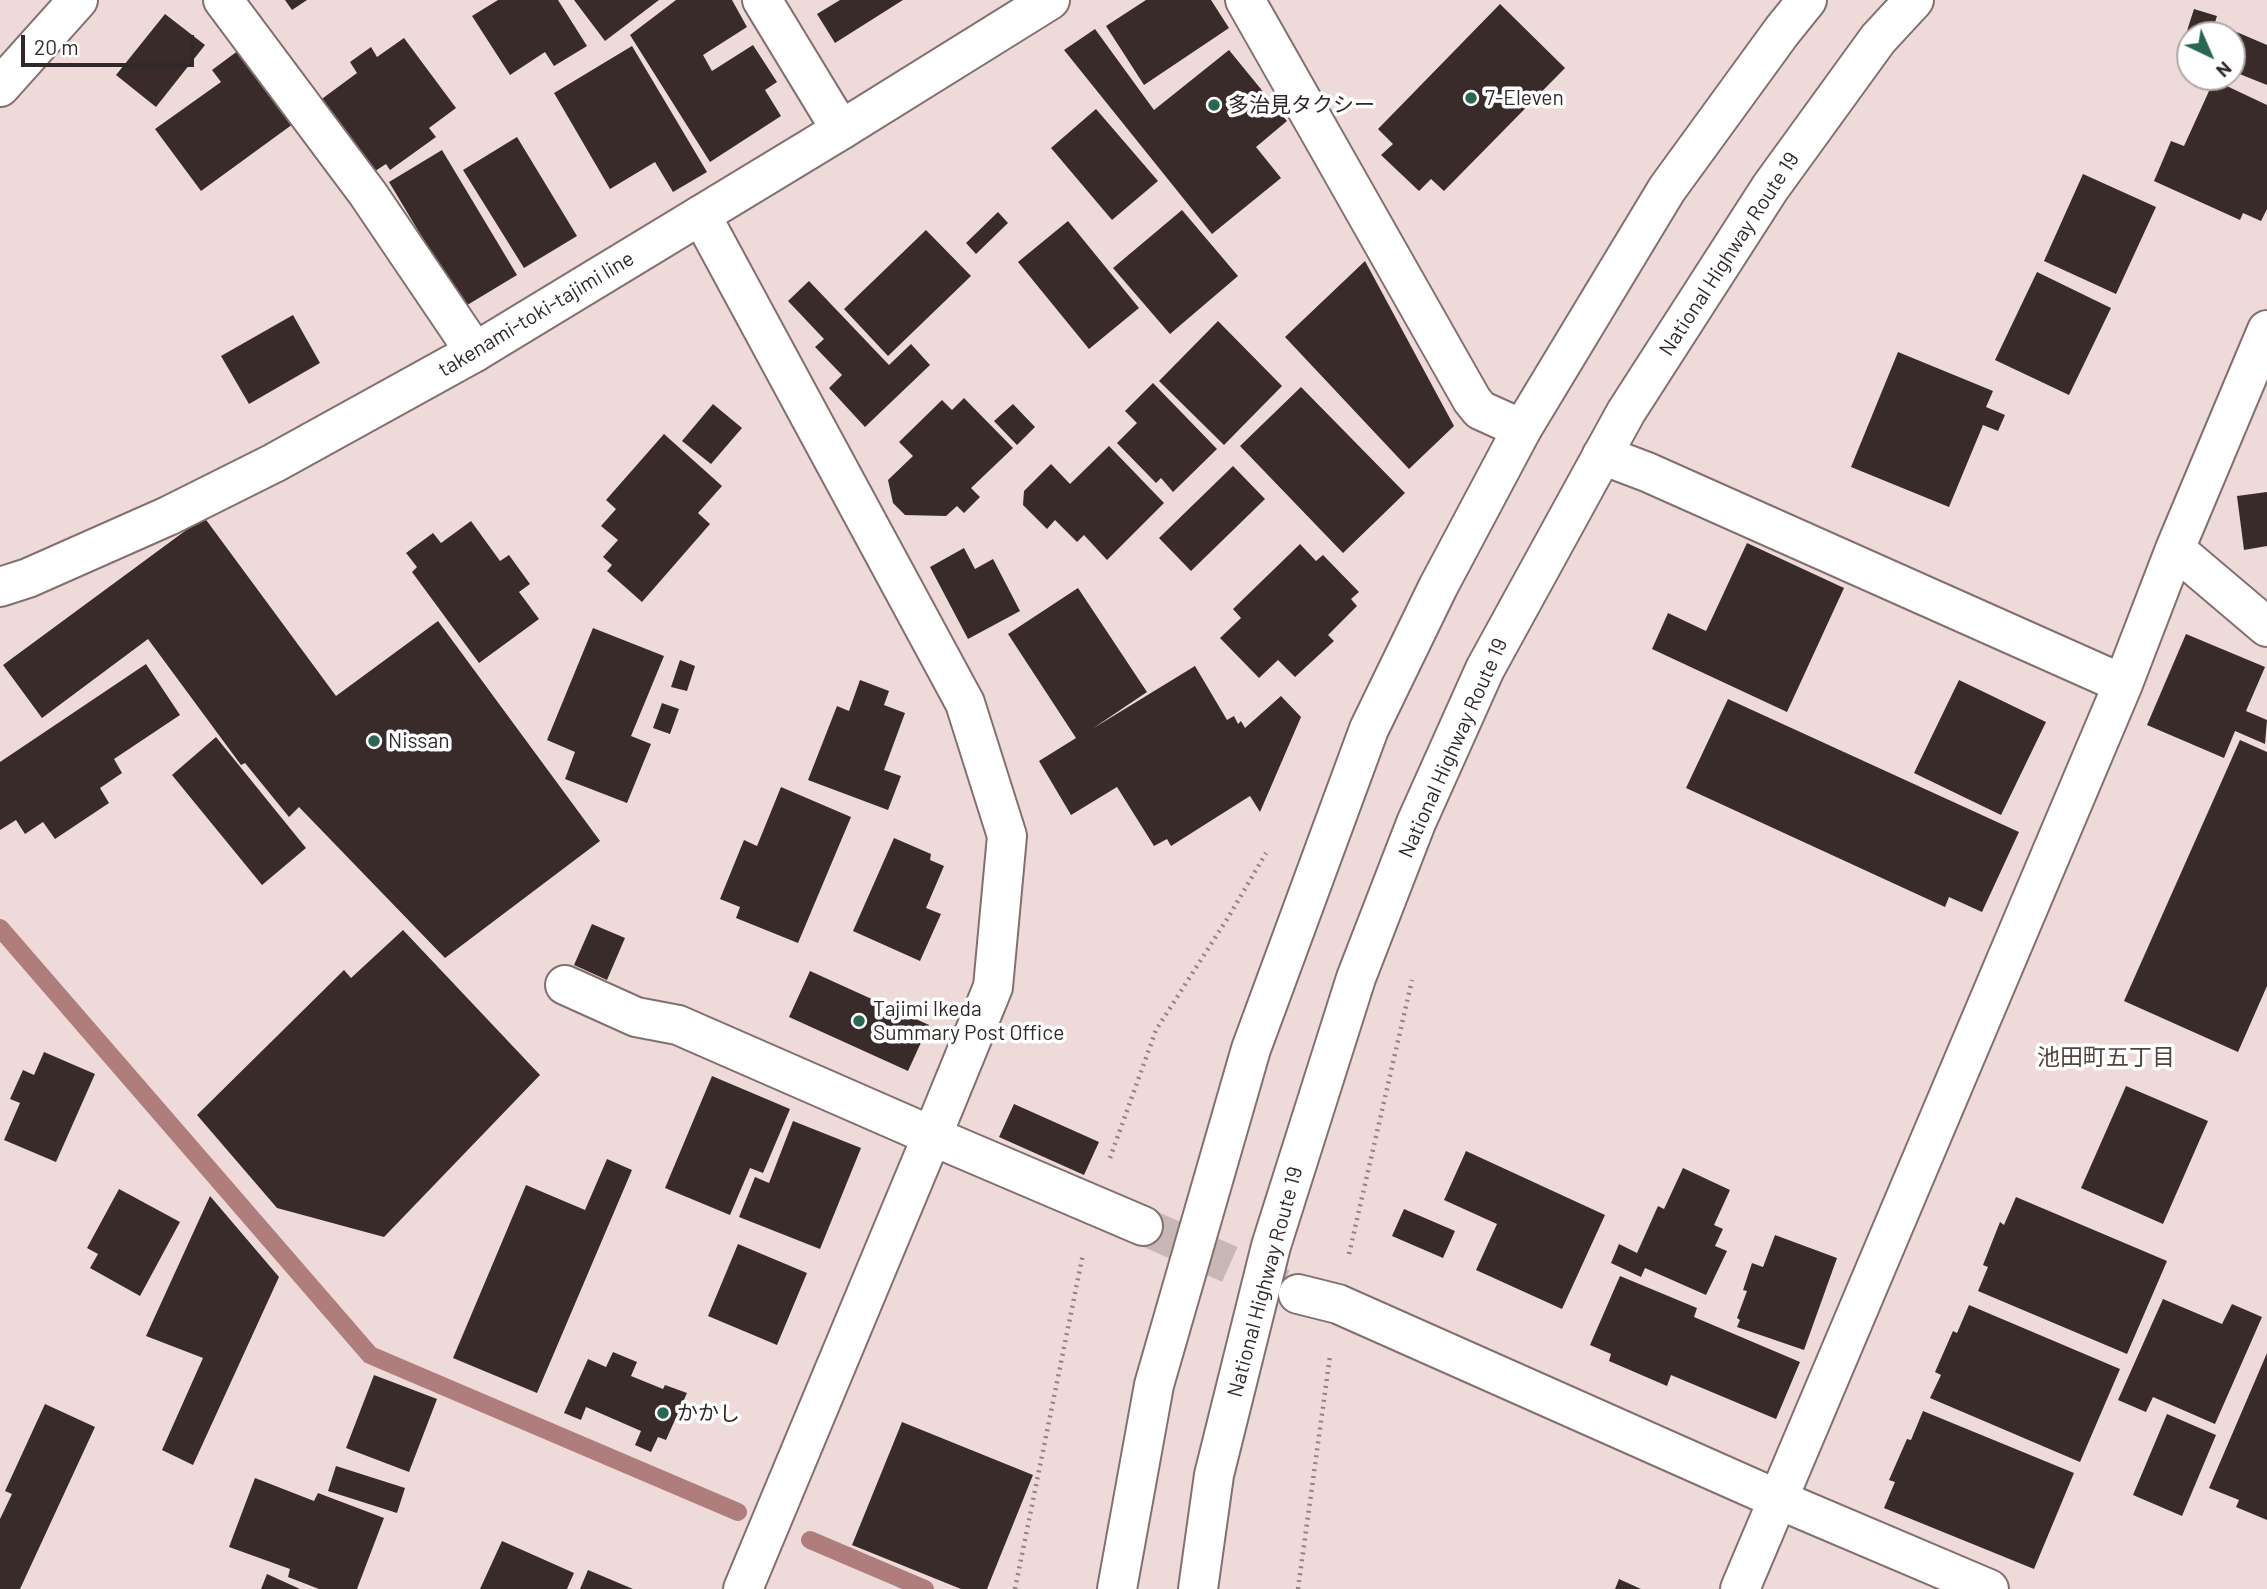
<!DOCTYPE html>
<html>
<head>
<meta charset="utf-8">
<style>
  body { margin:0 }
  #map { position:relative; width:2267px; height:1589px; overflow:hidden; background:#efdada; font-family:Barlow,sans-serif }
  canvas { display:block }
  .north { position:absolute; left:2176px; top:21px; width:70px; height:70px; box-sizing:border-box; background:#fff; border:2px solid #ada9a9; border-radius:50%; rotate:136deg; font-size:19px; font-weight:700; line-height:28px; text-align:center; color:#312929 }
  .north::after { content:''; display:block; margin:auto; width:24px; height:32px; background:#286754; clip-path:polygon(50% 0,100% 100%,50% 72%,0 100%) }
  .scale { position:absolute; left:21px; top:35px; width:173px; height:32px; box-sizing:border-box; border:4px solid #312929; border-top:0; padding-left:9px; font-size:21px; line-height:24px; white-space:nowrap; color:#312929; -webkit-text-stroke:5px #fff; paint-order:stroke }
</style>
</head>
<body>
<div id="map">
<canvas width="2267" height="1589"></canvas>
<div class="north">N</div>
<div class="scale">20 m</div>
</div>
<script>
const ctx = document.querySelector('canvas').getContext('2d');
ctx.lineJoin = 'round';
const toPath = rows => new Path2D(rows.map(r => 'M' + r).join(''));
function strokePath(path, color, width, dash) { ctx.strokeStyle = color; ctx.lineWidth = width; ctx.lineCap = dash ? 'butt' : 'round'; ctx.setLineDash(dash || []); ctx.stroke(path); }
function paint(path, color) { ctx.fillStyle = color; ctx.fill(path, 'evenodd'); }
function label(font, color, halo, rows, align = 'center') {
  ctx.font = font + ' Barlow,"Noto Sans JP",sans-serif'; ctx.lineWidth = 7; ctx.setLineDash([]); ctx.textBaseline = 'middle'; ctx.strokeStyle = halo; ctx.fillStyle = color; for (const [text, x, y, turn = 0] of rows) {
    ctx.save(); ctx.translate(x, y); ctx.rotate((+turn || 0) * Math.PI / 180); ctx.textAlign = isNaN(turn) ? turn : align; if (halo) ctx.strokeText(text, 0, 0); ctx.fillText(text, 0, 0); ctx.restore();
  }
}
strokePath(toPath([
  [0,928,370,1355,738,1512],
  [810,1540,925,1589]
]), '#ae7d7c', 18);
paint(toPath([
  [285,0,307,0,292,10],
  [498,0,558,0,587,46,554,66,545,52,510,75,472,16],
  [574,0,659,0,605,41],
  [676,0,732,0,747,27,703,55,712,71,753,45,777,82,765,90,781,116,710,162,630,35],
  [840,0,903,0,835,43,817,14],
  [1146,0,1211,0,1229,28,1144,85,1106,26],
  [1500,4,1565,68,1444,191,1431,179,1419,191,1381,155,1393,144,1378,129],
  [2194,9,2217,16,2211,35,2186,34],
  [165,14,205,45,156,107,116,75],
  [1095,29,1154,110,1229,50,1287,121,1256,147,1281,178,1212,234,1064,50],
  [2232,30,2267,45,2267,85,2232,71,2232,35,2230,35],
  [404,38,456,108,429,128,436,137,390,170,386,164,372,173,319,101,357,73,350,62,371,47,377,57],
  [632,46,707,172,673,192,655,162,610,189,554,93],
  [239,50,293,124,201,191,155,129,221,82,212,70],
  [2214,80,2267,105,2267,209,2261,221,2243,213,2240,220,2154,181,2171,141,2184,146],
  [1096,109,1158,181,1112,220,1051,148],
  [517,137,577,236,524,268,463,170],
  [442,150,517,275,464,307,389,182],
  [2083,174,2156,207,2116,294,2044,261],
  [1182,210,1238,276,1170,334,1113,268],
  [998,212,1008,223,976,254,966,243],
  [1068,221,1139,308,1089,349,1018,262],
  [926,230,971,276,888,356,844,309],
  [1365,261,1454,426,1409,469,1285,337],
  [2037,272,2111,308,2069,395,1995,360],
  [809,281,889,365,911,344,930,365,865,427,829,388,842,375,815,347,824,339,788,301],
  [293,315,320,363,249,404,221,356],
  [1218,321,1282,386,1224,445,1159,381],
  [1898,352,1993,391,1986,407,2005,415,1998,431,1983,425,1949,507,1851,467],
  [1153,383,1217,449,1173,492,1161,478,1156,483,1117,443,1137,423,1125,411],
  [1301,387,1405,493,1343,553,1240,446],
  [964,398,1013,448,971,488,980,497,964,513,957,506,946,516,905,515,893,503,888,480,913,456,899,442,942,400,952,410],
  [713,404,742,428,711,464,682,441],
  [1013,404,1035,427,1017,445,994,421],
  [664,434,722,486,698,513,710,524,642,602,607,571,612,565,603,557,618,540,601,526,616,509,606,500],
  [1109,446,1164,503,1107,560,1084,535,1077,542,1055,520,1047,529,1023,505,1024,491,1051,464,1070,484],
  [1233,466,1265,499,1191,571,1159,538],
  [2267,492,2267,546,2244,550,2237,496],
  [204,517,336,696,438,621,600,841,445,958,299,807,289,817,245,763,241,765,148,639,42,718,3,665],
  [471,521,500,561,509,555,530,584,519,592,539,619,479,663,412,572,417,567,406,553,433,533,441,543],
  [1747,543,1844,588,1787,712,1652,649,1668,613,1706,631],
  [1300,544,1316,561,1323,555,1359,592,1351,599,1357,606,1328,635,1334,641,1295,677,1278,660,1259,678,1220,638,1241,618,1233,609],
  [964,548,975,569,993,559,1020,611,968,639,930,567],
  [1078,588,1147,692,1092,729,1195,666,1227,720,1234,716,1238,724,1241,721,1245,728,1281,696,1301,717,1260,812,1250,796,1171,846,1167,839,1154,846,1117,787,1071,815,1039,761,1076,738,1008,634],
  [593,628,664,656,631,736,651,744,627,803,565,779,575,752,547,740],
  [2186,634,2265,667,2246,711,2267,720,2265,744,2235,731,2224,758,2147,725],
  [680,660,695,666,687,691,671,687],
  [146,664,180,715,114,759,122,773,100,788,109,803,55,839,43,822,25,834,16,820,0,830,0,762],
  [860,680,889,691,884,705,905,713,884,770,901,776,888,810,808,780,837,706,849,711],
  [1959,680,2046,722,2001,815,1914,773],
  [1728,699,2019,832,1982,912,1949,897,1945,907,1686,788],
  [662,703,679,709,670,734,653,728],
  [216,737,306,848,262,885,172,775],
  [2240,740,2267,752,2267,986,2238,1052,2124,1001],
  [781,787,851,817,798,943,736,918,740,907,720,899,744,840,757,846],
  [894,838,931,854,930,860,944,866,926,908,941,914,920,961,853,931],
  [592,924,625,938,607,980,574,965],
  [403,930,540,1075,384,1237,277,1208,197,1115,344,970,351,978],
  [810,971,929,1025,908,1071,789,1017],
  [44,1052,95,1074,56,1162,4,1140,20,1103,10,1099,23,1070,34,1075],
  [712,1076,790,1109,763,1173,750,1168,730,1215,665,1188],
  [2126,1086,2208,1121,2163,1224,2081,1188],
  [1014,1104,1099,1142,1084,1175,999,1137],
  [793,1121,861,1148,820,1249,739,1217,755,1177,769,1183],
  [1466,1151,1605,1215,1562,1309,1476,1270,1497,1224,1444,1200],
  [607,1159,632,1170,537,1393,453,1358,526,1185,585,1210],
  [1683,1168,1730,1190,1714,1225,1723,1229,1715,1246,1727,1251,1706,1295,1645,1268,1641,1277,1611,1263,1619,1244,1637,1253,1658,1206,1664,1209],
  [119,1189,180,1222,140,1296,90,1268,98,1254,87,1248],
  [210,1196,279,1277,193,1465,162,1450,203,1358,146,1336],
  [2016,1197,2167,1261,2127,1354,1978,1291,1988,1267,1983,1265,2000,1222,2004,1225],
  [1404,1209,1455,1231,1443,1258,1392,1236],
  [1775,1235,1837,1258,1804,1350,1737,1327,1740,1320,1737,1318,1747,1291,1743,1290,1752,1263,1763,1267],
  [738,1244,807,1273,777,1345,708,1316],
  [1620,1276,1697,1308,1694,1317,1800,1362,1776,1419,1671,1375,1667,1386,1609,1361,1611,1354,1590,1345],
  [2163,1299,2222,1324,2232,1304,2262,1317,2215,1424,2153,1397,2146,1412,2118,1400],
  [1969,1305,2120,1369,2080,1462,1930,1398,1941,1375,1935,1372,1953,1331,1957,1333],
  [613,1352,637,1362,631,1376,663,1389,665,1385,687,1393,666,1440,658,1437,651,1452,635,1445,641,1431,586,1407,581,1420,564,1413,588,1359,606,1367],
  [2267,1353,2267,1520,2236,1507,2239,1500,2209,1488],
  [374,1375,437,1399,409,1472,346,1448],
  [45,1404,95,1427,20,1589,0,1589,0,1519,12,1494,5,1491],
  [1923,1411,2074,1473,2034,1569,1884,1508,1895,1482,1889,1480,1907,1439,1911,1440],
  [2167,1414,2216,1435,2182,1516,2133,1495],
  [902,1422,1033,1475,987,1589,961,1589,852,1545],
  [336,1466,405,1488,397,1513,328,1491],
  [255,1478,314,1501,318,1493,384,1518,357,1589,319,1589,288,1577,290,1569,229,1547],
  [502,1541,574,1573,567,1589,480,1589],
  [588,1570,633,1589,580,1589],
  [267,1574,300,1589,261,1589],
  [1619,1579,1641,1589,1615,1589]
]), '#3a2b2b');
strokePath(toPath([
  [1143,1226,1292,1292]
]), '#c9b7b7', 38, [38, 19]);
const street = toPath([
  [223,0,368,194,475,352],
  [762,0,841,130],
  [1245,0,1472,400,1480,410,1522,429],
  [0,87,78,0],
  [701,215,965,703,1007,836,993,987,932,1136,1143,1226],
  [1602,455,1647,472,2123,684],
  [2175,549,2267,627],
  [565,985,636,1017,678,1025,932,1136,743,1589],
  [1298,1294,1338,1304,1777,1499,1989,1589],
  [1740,1589,2123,684,2175,549,2267,330]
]);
const secondary = toPath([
  [0,587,28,578,168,516,274,463,475,352,841,130,1050,0]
]);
const highway = toPath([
  [1117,1589,1154,1385,1251,1049,1369,729,1438,587,1522,429,1667,189,1782,31,1807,0],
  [1198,1589,1214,1475,1271,1246,1356,978,1416,823,1485,669,1626,412,1770,188,1878,39,1914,0]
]);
strokePath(street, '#82706f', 42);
strokePath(secondary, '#82706f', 42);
strokePath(highway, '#82706f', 42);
strokePath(toPath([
  [1110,1158,1156,1030,1229,916,1266,853],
  [1349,1254,1412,980],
  [1015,1589,1083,1254],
  [1298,1589,1330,1356]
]), '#928383', 4.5, [2, 5]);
strokePath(street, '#fff', 38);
strokePath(secondary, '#fff', 38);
strokePath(highway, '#fff', 38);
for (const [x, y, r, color] of [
  [1471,98,7,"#286754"],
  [1214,105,7,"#286754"],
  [374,741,7,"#286754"],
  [859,1021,7,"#286754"],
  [663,1413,7,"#286754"]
]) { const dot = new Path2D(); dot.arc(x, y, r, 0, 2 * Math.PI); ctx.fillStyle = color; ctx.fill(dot); strokePath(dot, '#fff', 2.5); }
label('21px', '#312929', '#fff', [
  ["7-Eleven",1485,98],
  ["多治見タクシー",1228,105],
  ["Nissan",388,741],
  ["Tajimi Ikeda",873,1009],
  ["Summary Post Office",873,1033],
  ["かかし",677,1413]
], 'left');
label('21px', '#312929', '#fff', [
  ["National Highway Route 19",1729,254,-57],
  ["takenami-toki-tajimi line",536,314,-31],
  ["National Highway Route 19",1453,748,-66],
  ["National Highway Route 19",1265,1282,-75]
]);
label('23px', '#524241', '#fff', [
  ["池田町五丁目",2106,1057]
]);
</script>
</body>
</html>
